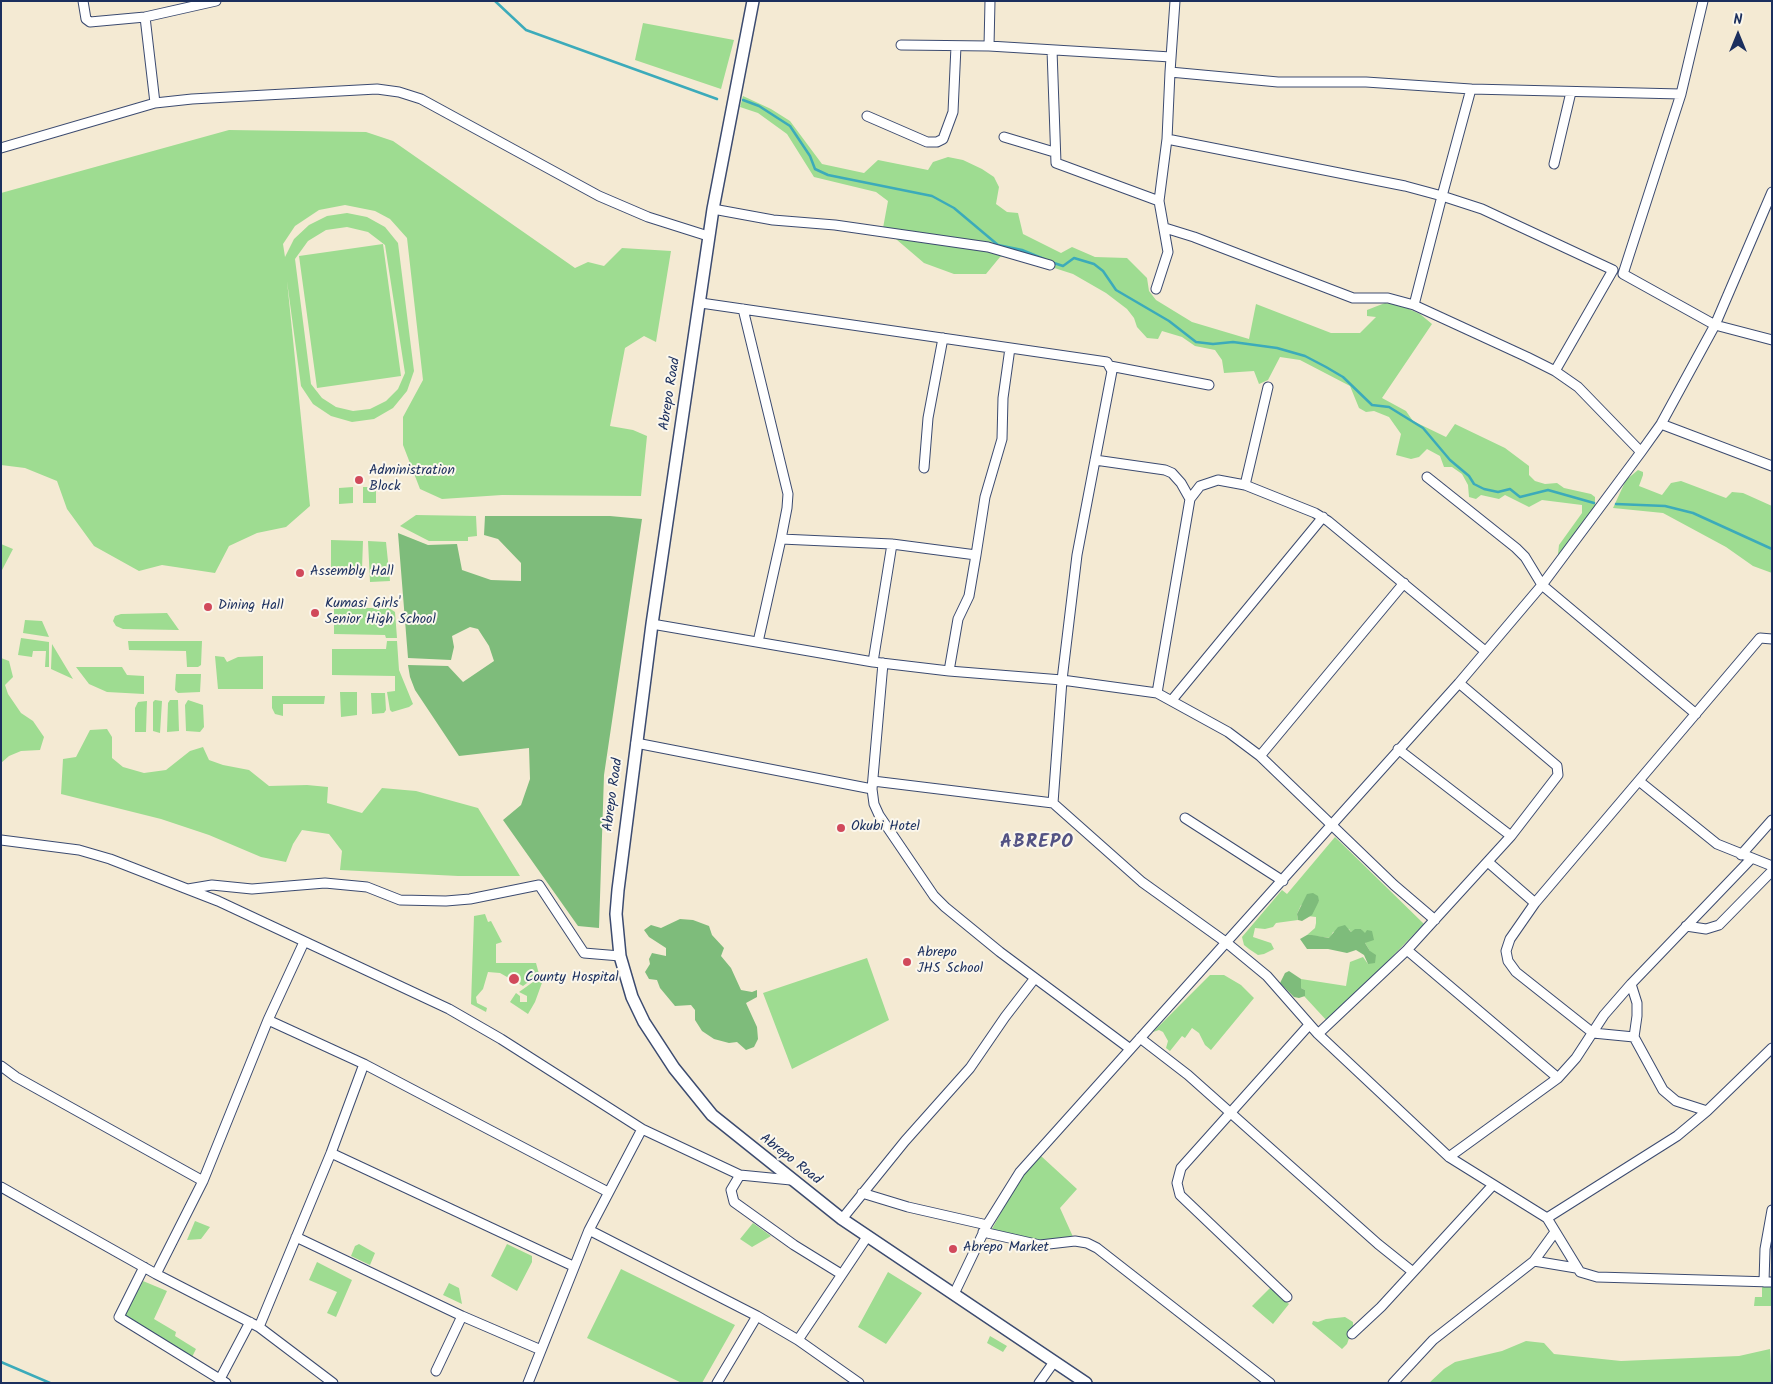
<!DOCTYPE html>
<html>
<head>
<meta charset="utf-8">
<style>
  body { margin:0 }
  #map { position:relative; width:1773px; height:1384px; overflow:hidden; background:#f4ead3; font-family:Kalam,sans-serif }
  canvas { display:block }
  .frame { position:absolute; inset:0; border:2px solid #1b2f5e; pointer-events:none }
  .north { position:absolute; left:1713px; top:10px; width:50px; height:50px; -webkit-text-stroke:4px #fbf7ec; paint-order:stroke; rotate:0deg; font-size:14px; font-weight:700; line-height:20px; text-align:center; color:#1b2f5e }
  .north::after { content:''; display:block; margin:auto; width:18px; height:22px; background:#1b2f5e; clip-path:polygon(50% 0,100% 100%,50% 72%,0 100%) }
</style>
</head>
<body>
<div id="map">
<canvas width="1773" height="1384"></canvas>
<div class="frame"></div>
<div class="north">N</div>
</div>
<script>
const ctx = document.querySelector('canvas').getContext('2d');
ctx.lineJoin = 'round';
function paint(path, color) { ctx.fillStyle = color; ctx.fill(path, 'evenodd'); }
const toPath = rows => new Path2D(rows.map(r => 'M' + r).join(''));
function strokePath(path, color, width, dash) { ctx.strokeStyle = color; ctx.lineWidth = width; ctx.lineCap = dash ? 'butt' : 'round'; ctx.setLineDash(dash || []); ctx.stroke(path); }
function label(font, color, halo, rows, align = 'center') {
  ctx.font = font + ' Kalam,sans-serif'; ctx.lineWidth = 4; ctx.setLineDash([]); ctx.textBaseline = 'middle'; ctx.strokeStyle = halo; ctx.fillStyle = color; for (const [text, x, y, turn = 0] of rows) {
    ctx.save(); ctx.translate(x, y); ctx.rotate((+turn || 0) * Math.PI / 180); ctx.textAlign = isNaN(turn) ? turn : align; if (halo) ctx.strokeText(text, 0, 0); ctx.fillText(text, 0, 0); ctx.restore();
  }
}
paint(toPath([
  [643,23,734,40,721,89,635,60],
  [743,96,771,109,790,121,822,164,864,173,878,160,928,170,933,162,948,157,963,160,982,169,994,177,999,187,996,204,1007,212,1018,213,1023,234,1061,253,1072,247,1095,257,1127,258,1147,278,1149,291,1156,300,1192,322,1249,339,1256,304,1331,333,1360,333,1376,317,1367,316,1367,310,1385,303,1400,305,1420,314,1432,324,1382,398,1406,411,1413,421,1446,437,1455,424,1505,448,1529,466,1529,475,1535,481,1545,484,1557,483,1564,488,1591,494,1595,497,1595,506,1557,563,1559,545,1582,513,1582,505,1542,500,1529,507,1505,495,1499,499,1481,495,1476,499,1469,497,1468,485,1462,474,1452,467,1444,467,1440,456,1427,449,1419,457,1411,459,1396,455,1401,434,1389,417,1374,411,1366,412,1359,408,1350,386,1300,360,1280,357,1268,380,1259,384,1254,371,1224,373,1222,360,1215,350,1195,346,1182,337,1162,331,1158,339,1147,338,1137,327,1134,318,1127,309,1106,293,1073,274,1011,254,1000,257,986,274,954,274,924,263,883,228,888,201,876,192,814,177,787,134,758,113,740,107],
  [229,130,366,132,393,141,575,268,588,262,604,266,622,248,671,251,656,342,644,336,625,348,610,426,633,430,647,436,641,496,502,495,442,499,420,489,403,445,403,417,423,380,407,238,390,219,375,211,345,205,319,210,295,226,283,244,285,257,294,239,309,225,327,216,347,213,367,217,385,227,398,243,414,371,407,391,393,408,374,419,352,422,331,416,313,404,301,386,287,281,310,506,286,527,257,533,229,546,215,573,162,565,139,571,94,546,67,509,57,481,25,468,1,465,1,193],
  [347,227,368,232,385,245,405,373,398,389,386,401,370,409,353,411,336,407,322,398,311,384,295,259,308,241,326,230],
  [383,244,401,376,317,388,299,256],
  [1638,470,1643,472,1643,475,1639,486,1662,495,1671,483,1681,481,1726,498,1732,492,1743,493,1772,506,1772,573,1753,566,1726,547,1663,513,1613,508,1626,480],
  [353,487,353,503,339,504,339,488],
  [363,487,376,487,376,503,363,503],
  [416,515,476,516,477,536,468,537,468,541,429,541,400,526],
  [331,540,363,541,362,569,331,570],
  [368,541,386,542,390,581,370,582],
  [1,544,13,549,1,572],
  [334,608,389,608,395,612,397,638,386,638,385,635,334,634],
  [167,613,179,630,123,629,116,626,113,621,115,616,121,614],
  [25,620,42,621,49,637,23,633],
  [21,638,49,642,49,667,45,667,46,651,33,651,32,657,18,655],
  [128,641,202,641,201,665,198,667,187,667,186,651,129,650],
  [387,641,397,641,399,670,413,704,409,707,392,712,390,710,387,692,395,691,395,676,332,675,332,649,386,649],
  [52,644,73,679,51,669],
  [215,656,224,657,227,662,238,657,263,656,263,689,218,689],
  [1,658,9,661,13,677,5,685,8,694,21,713,33,721,44,737,40,750,21,751,9,756,1,763],
  [76,667,122,667,127,675,144,676,144,694,107,692,89,684],
  [176,674,201,674,200,692,178,693,175,690],
  [340,692,357,692,357,715,341,717],
  [371,693,385,693,386,710,384,713,372,714],
  [272,696,325,696,324,704,283,704,283,716,275,714,272,708],
  [155,700,162,701,160,733,153,731,153,702],
  [170,700,178,700,179,731,167,732,168,703],
  [188,700,203,705,204,727,200,732,186,731,185,705],
  [147,701,146,732,135,732,135,708,138,702],
  [107,729,112,737,112,758,123,767,144,773,166,770,190,751,203,747,209,760,223,765,249,770,269,786,307,785,328,787,327,803,362,813,382,788,416,791,478,808,520,876,458,876,340,870,342,851,329,834,302,830,293,844,286,862,261,857,209,835,161,819,61,794,63,759,76,757,90,730],
  [1335,837,1424,924,1328,1022,1304,996,1305,990,1301,988,1301,979,1346,986,1350,962,1363,957,1368,964,1370,951,1365,943,1368,940,1361,929,1351,932,1349,929,1333,932,1330,938,1307,935,1315,928,1316,923,1316,917,1307,916,1319,901,1301,905,1297,914,1298,920,1276,923,1273,927,1265,929,1255,928,1253,937,1271,943,1274,949,1264,954,1258,955,1249,949,1244,945,1242,937,1282,890,1287,894],
  [485,914,488,922,491,921,502,942,496,944,496,963,536,963,539,974,523,986,500,973,488,972,483,989,476,997,477,1003,487,1008,486,1012,471,1004,474,916],
  [867,958,889,1020,792,1069,763,993],
  [1210,975,1224,975,1241,985,1254,998,1211,1050,1205,1045,1199,1033,1192,1028,1185,1038,1182,1036,1170,1051,1166,1048,1168,1041,1163,1032,1159,1030,1153,1032],
  [540,977,543,980,535,1002,528,1014,510,1002,516,993,520,996,520,1002,527,1002,527,996,519,992],
  [1041,1156,1077,1189,1060,1208,1074,1239,1047,1243,1024,1241,992,1229,1017,1183,1030,1165],
  [195,1221,210,1227,201,1239,187,1240],
  [753,1223,771,1236,752,1247,740,1239],
  [359,1244,375,1253,370,1265,351,1256,355,1246],
  [507,1244,532,1256,532,1262,517,1291,491,1276],
  [317,1262,352,1280,336,1317,327,1313,337,1292,309,1280],
  [621,1269,735,1325,702,1383,682,1383,587,1338],
  [888,1272,922,1293,886,1344,858,1327],
  [143,1281,167,1291,154,1319,176,1332,175,1336,196,1349,191,1359,125,1316],
  [449,1283,459,1288,462,1304,443,1295],
  [1762,1285,1772,1286,1772,1306,1754,1306,1755,1297,1762,1297],
  [1271,1287,1289,1304,1273,1324,1252,1306],
  [1345,1317,1353,1322,1353,1327,1347,1344,1342,1349,1312,1324,1313,1321,1318,1322,1326,1319],
  [990,1336,1007,1346,1003,1352,987,1343],
  [1526,1341,1544,1343,1554,1354,1621,1361,1739,1356,1770,1349,1772,1383,1429,1383,1444,1369,1455,1362,1502,1351]
]), '#9edc91');
paint(toPath([
  [485,516,610,516,642,519,604,775,599,928,578,926,503,820,521,805,530,779,529,748,459,756,415,690,410,677,408,665,448,666,463,682,494,661,489,646,478,629,470,627,452,636,454,647,451,660,408,658,398,533,428,545,457,544,462,570,491,580,521,581,521,563,498,539,484,535],
  [1313,893,1318,896,1319,901,1312,915,1302,921,1298,920,1297,914,1307,894],
  [680,919,693,920,709,926,712,935,724,948,721,956,731,968,741,990,752,992,757,990,757,997,746,1003,757,1027,758,1039,754,1047,746,1050,737,1042,729,1043,714,1039,702,1031,695,1020,695,1010,691,1005,675,1006,660,988,657,980,649,979,645,972,650,964,649,959,652,953,666,956,666,948,649,937,644,930,651,925,661,928],
  [1345,925,1351,932,1355,929,1361,929,1365,933,1367,930,1372,931,1374,940,1365,943,1370,951,1376,955,1375,963,1368,964,1364,955,1356,950,1347,953,1328,949,1307,949,1300,939,1307,935,1312,935,1329,938,1338,927],
  [1289,971,1301,979,1301,988,1305,990,1305,996,1299,998,1294,997,1280,983,1285,973]
]), '#7ebc7b');
strokePath(toPath([
  [495,1,526,30,717,99],
  [743,100,759,106,790,126,810,156,815,169,828,175,932,196,954,208,998,245,1022,250,1044,259],
  [1051,262,1063,266,1074,258,1094,264,1103,271,1116,290,1169,321,1196,342,1213,344,1233,342,1277,348,1305,356,1326,367,1343,377,1372,405,1389,407,1423,428,1450,460,1469,476,1474,484,1484,489,1498,492,1510,489,1520,497,1548,490,1594,503],
  [1616,504,1665,506,1693,513,1772,549],
  [1,1362,50,1383]
]), '#3cabba', 2.5);
const minor = toPath([
  [83,1,86,19,90,22,145,17,216,1],
  [990,1,989,46,1171,57],
  [1703,1,1681,94,1623,274,1715,325,1772,340],
  [145,17,155,103],
  [901,45,989,46],
  [1052,50,1056,163,1159,201],
  [1170,72,1175,1],
  [867,116,927,142,937,142,943,139,953,112,956,46],
  [1004,137,1054,152],
  [1,148,155,103,192,99,377,89,399,92,421,99,599,196,648,217,708,236],
  [1554,164,1571,92],
  [713,209,773,220,835,225,988,247,1050,265],
  [1165,228,1194,237,1353,298,1388,298,1414,305,1527,357,1555,371,1578,387,1641,452],
  [1156,289,1168,252,1159,201,1167,139],
  [701,303,1107,362,1112,371,1077,555,1062,680,1053,803,1142,882,1227,943,1267,976,1318,1034,1449,1157,1547,1218,1580,1272,1597,1277,1772,1282],
  [1414,305,1442,196,1405,186,1167,139,1170,72,1278,82,1366,82,1471,89],
  [743,309,788,494,787,508,781,539,892,544,976,555,985,497,1002,439,1003,398,1010,348],
  [1110,366,1209,385],
  [1555,371,1613,270,1482,209,1442,196,1471,89,1681,94],
  [1661,424,1772,466],
  [1095,460,1165,470,1172,473,1181,483,1190,499],
  [924,468,928,418,943,338],
  [1427,477,1516,548,1525,557,1542,585,1696,714],
  [1245,485,1268,387],
  [652,624,873,662,949,671,1062,680,1157,693,1228,732,1260,756,1394,885,1435,920],
  [758,642,781,539],
  [873,662,892,544],
  [883,663,872,789,874,804,879,815,934,896,945,907,1000,952,1129,1048],
  [949,671,958,619,969,596,976,555],
  [1157,693,1190,499,1200,486,1218,480,1245,485,1315,513,1328,521,1485,651],
  [1172,700,1323,517],
  [636,743,872,789],
  [1398,749,1511,836,1558,775,1557,766,1459,683],
  [1260,756,1404,583],
  [873,781,1053,803],
  [1639,781,1717,844,1772,866],
  [1185,818,1283,881],
  [1,840,79,850,110,859,218,901,449,1009,501,1039,642,1129,740,1175,791,1180],
  [1741,855,1772,820],
  [1488,862,1535,903],
  [188,889,212,885,252,889,325,883,367,887,400,900,446,901,470,899,539,885,584,953,620,956],
  [1686,926,1706,929,1719,925,1772,871],
  [1407,950,1511,836],
  [1631,984,1637,1003,1637,1016,1634,1037],
  [268,1020,364,1064,608,1192],
  [1318,1034,1407,950,1558,1078],
  [1140,1038,1188,1075,1378,1244,1413,1272],
  [1,1066,16,1077,203,1181],
  [1707,1111,1676,1101,1663,1090,1634,1037,1593,1033,1516,972,1508,961,1506,951,1510,939,1535,903,1760,638,1772,639],
  [331,1153,573,1266],
  [1449,1157,1558,1078,1576,1058,1604,1015,1631,984,1751,859],
  [740,1175,731,1190,734,1202,794,1245,841,1274],
  [1,1187,156,1274,259,1327,333,1383],
  [862,1193,908,1207,987,1225],
  [1547,1218,1677,1136,1707,1111,1772,1048],
  [842,1219,905,1141,970,1068,1005,1017,1035,978],
  [589,1230,757,1316,798,1340,859,1383],
  [983,1232,1040,1245,1075,1241,1087,1243,1097,1248,1270,1383],
  [296,1237,462,1316,541,1350],
  [1534,1261,1576,1268],
  [144,1267,119,1317,226,1383],
  [156,1274,203,1181,268,1020,304,942],
  [1764,1282,1765,1249,1772,1210],
  [954,1294,987,1225,1020,1172,1459,683,1542,585,1641,452,1661,424,1715,325,1772,192],
  [1287,1297,1180,1195,1177,1183,1181,1168,1309,1025],
  [259,1327,331,1153,364,1064],
  [1352,1334,1381,1307,1493,1185],
  [798,1340,867,1237],
  [436,1371,462,1316],
  [220,1379,250,1322],
  [528,1383,589,1230,642,1129],
  [717,1383,757,1316],
  [1039,1383,1054,1362],
  [1393,1383,1433,1340,1534,1261,1555,1232]
]);
const major = toPath([
  [753,1,713,209,652,624,618,890,616,914,620,956,632,997,644,1022,674,1068,712,1115,842,1219,1086,1383]
]);
strokePath(minor, '#3c4b70', 11);
strokePath(major, '#3c4b70', 14);
strokePath(minor, '#fff', 9);
strokePath(major, '#fff', 11);
for (const [x, y, r, color] of [
  [359,480,5,"#d1495b"],
  [300,573,5,"#d1495b"],
  [208,607,5,"#d1495b"],
  [315,613,5,"#d1495b"],
  [841,828,5,"#d1495b"],
  [907,962,5,"#d1495b"],
  [514,979,6,"#d1495b"],
  [953,1249,5,"#d1495b"]
]) { const dot = new Path2D(); dot.arc(x, y, r, 0, 2 * Math.PI); ctx.fillStyle = color; ctx.fill(dot); strokePath(dot, '#fbf7ec', 2); }
label('14px', '#1b2f5e', '#fbf7ec', [
  ["Abrepo Road",671,394,-81],
  ["Abrepo Road",614,795,-82],
  ["Abrepo Road",790,1160,38]
]);
label('14px', '#1b2f5e', '#fbf7ec', [
  ["Administration",369,472],
  ["Block",369,488],
  ["Assembly Hall",310,573],
  ["Kumasi Girls'",325,605],
  ["Senior High School",325,621],
  ["Dining Hall",218,607],
  ["Okubi Hotel",851,828],
  ["Abrepo",917,954],
  ["JHS School",917,970],
  ["County Hospital",525,979],
  ["Abrepo Market",963,1249]
], 'left');
ctx.letterSpacing = '1px';
label('bold 19px', '#535384', '#fbf7ec', [
  ["ABREPO",1037,844]
]);
ctx.letterSpacing = '0px';
</script>
</body>
</html>
